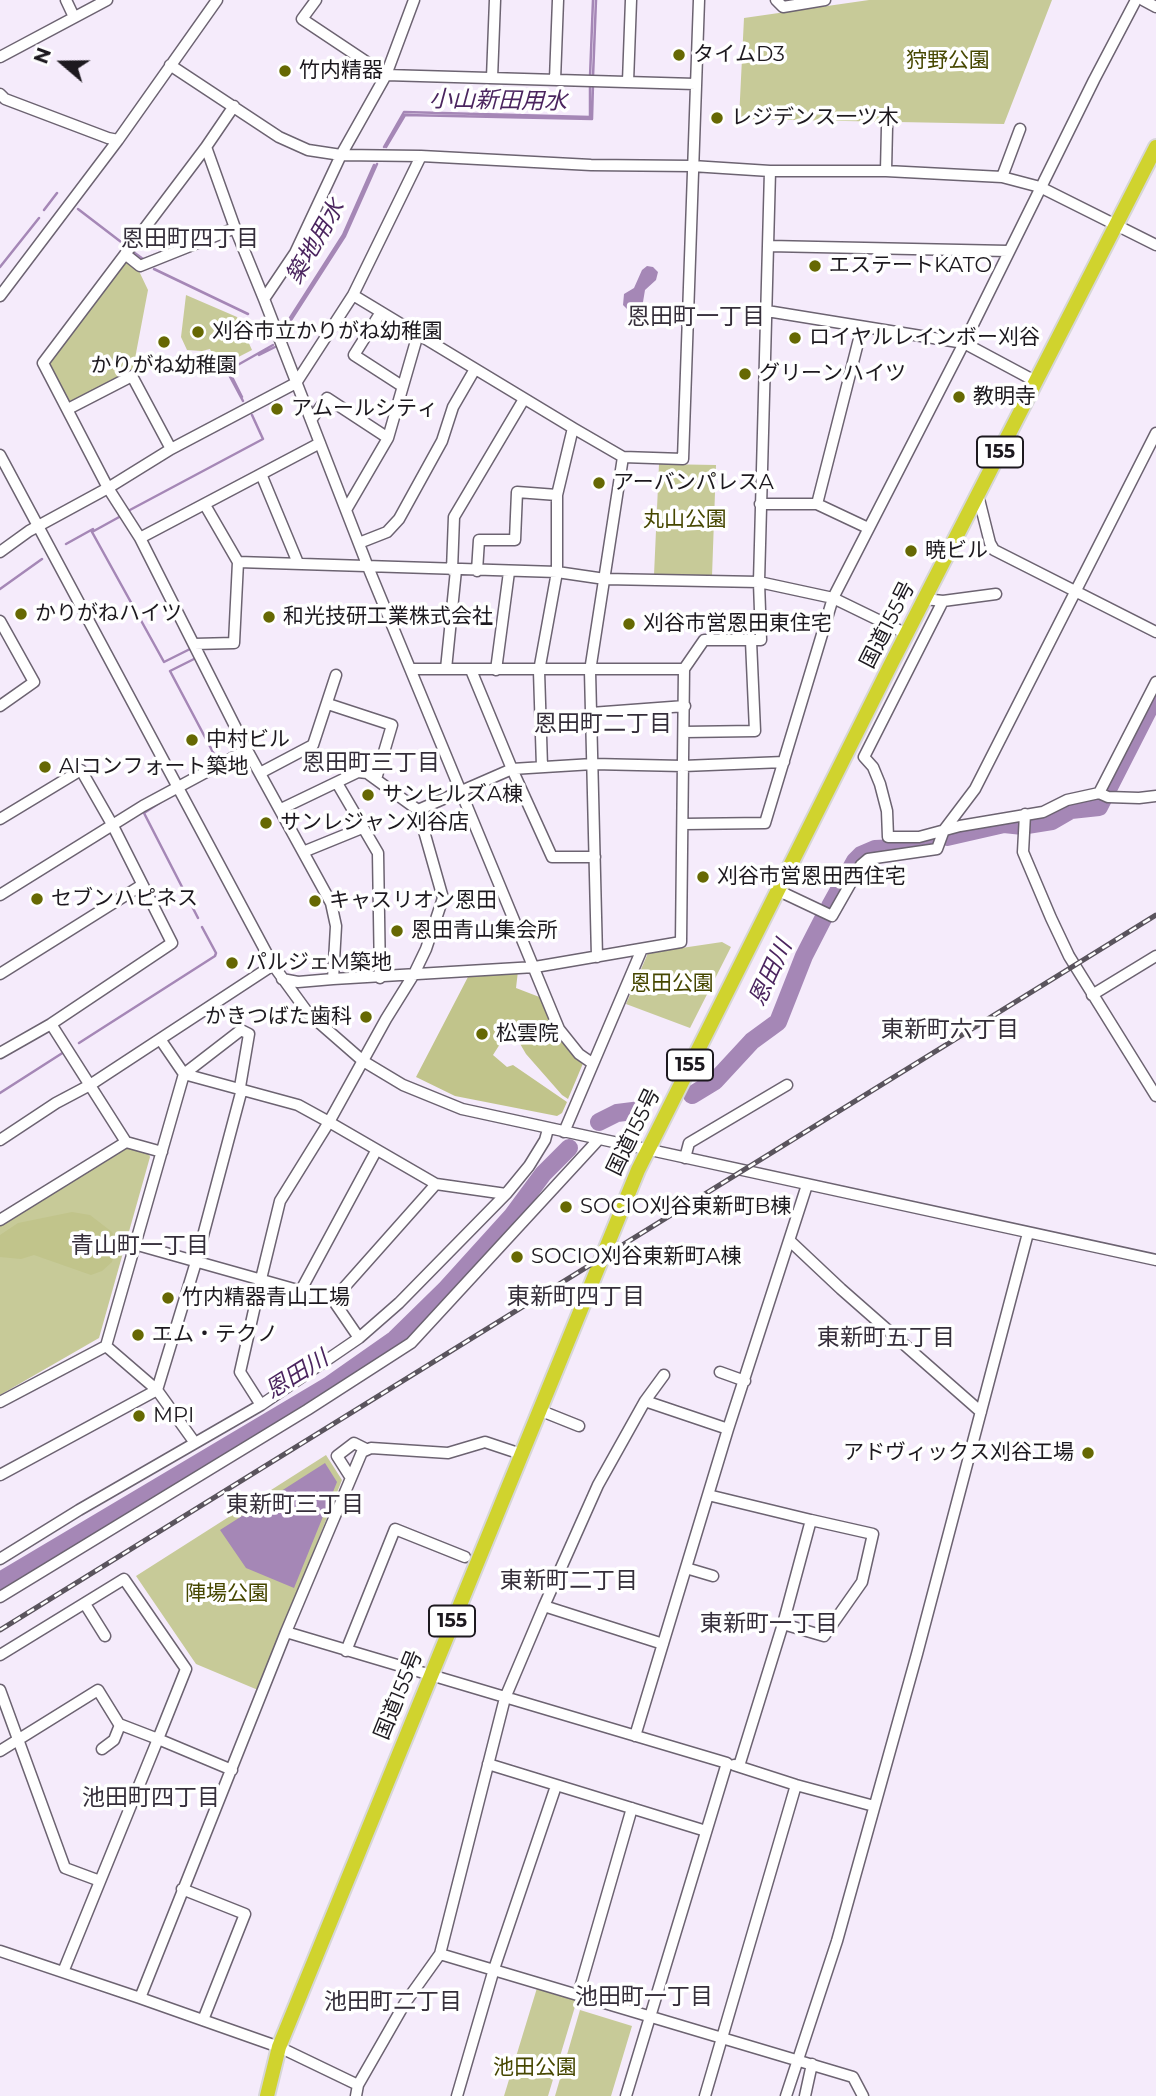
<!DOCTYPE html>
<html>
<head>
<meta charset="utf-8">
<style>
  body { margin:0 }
  #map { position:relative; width:1156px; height:2096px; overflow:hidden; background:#f5ebfb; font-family:Montserrat,sans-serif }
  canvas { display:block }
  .north { position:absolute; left:28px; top:28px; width:70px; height:70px; -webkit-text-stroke:5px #fff; paint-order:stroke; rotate:290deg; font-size:19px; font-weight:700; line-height:28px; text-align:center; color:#1d191f }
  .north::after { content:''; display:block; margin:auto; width:24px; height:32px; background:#1d191f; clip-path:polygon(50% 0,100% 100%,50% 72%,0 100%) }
</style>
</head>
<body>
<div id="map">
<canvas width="1156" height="2096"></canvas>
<div class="north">N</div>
</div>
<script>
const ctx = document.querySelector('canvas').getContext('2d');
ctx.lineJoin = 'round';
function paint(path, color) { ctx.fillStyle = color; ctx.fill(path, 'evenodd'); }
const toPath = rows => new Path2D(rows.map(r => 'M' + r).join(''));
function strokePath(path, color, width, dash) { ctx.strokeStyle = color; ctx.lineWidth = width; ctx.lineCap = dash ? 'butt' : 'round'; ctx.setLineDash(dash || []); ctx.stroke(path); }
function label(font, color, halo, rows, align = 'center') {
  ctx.font = font + ' Montserrat,"Noto Sans JP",sans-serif'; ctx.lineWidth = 7; ctx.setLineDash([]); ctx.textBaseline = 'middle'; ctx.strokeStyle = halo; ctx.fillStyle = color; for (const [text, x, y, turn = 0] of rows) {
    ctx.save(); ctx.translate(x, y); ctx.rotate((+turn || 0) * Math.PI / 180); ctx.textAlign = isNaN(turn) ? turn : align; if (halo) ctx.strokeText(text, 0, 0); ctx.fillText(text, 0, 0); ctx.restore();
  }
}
paint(toPath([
  [869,0,1052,0,1004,124,739,119,744,18],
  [125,260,138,269,148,290,133,369,72,402,68,400,49,365,51,359],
  [186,295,237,317,252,350,219,367,210,349,202,351,187,350,181,337],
  [659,464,716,465,712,576,654,575],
  [722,942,731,947,690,1028,626,1004,648,953],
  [127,1145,148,1151,150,1157,99,1338,0,1395,0,1226],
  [326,1455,342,1480,258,1690,196,1664,136,1576],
  [537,1988,577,2000,548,2096,504,2096],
  [580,2010,632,2026,611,2096,555,2096]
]), '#c7ca98');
paint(toPath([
  [518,971,516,988,542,998,584,1061,568,1099,562,1095,526,1054,519,1042,505,1036,493,1055,507,1067,513,1065,567,1102,562,1113,557,1116,455,1096,416,1077,469,975],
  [72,1212,90,1215,112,1232,116,1241,115,1251,112,1262,102,1271,91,1275,34,1255,21,1259,0,1257,0,1235,18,1223]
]), '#c1c48b');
paint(toPath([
  [647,266,653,267,658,272,656,280,645,290,642,308,631,313,623,305,624,294,634,288,642,270],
  [325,1463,337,1482,294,1588,246,1568,220,1530]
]), '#a587b6');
strokePath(toPath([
  [590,77,593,0],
  [593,77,596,0],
  [384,147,404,112,590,117,590,84],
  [386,147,405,115,592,119,593,84],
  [78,209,125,245],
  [44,210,57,193],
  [132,251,143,259],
  [0,267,39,218],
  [154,269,248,314],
  [281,332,343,235,374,165],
  [282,334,345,236,377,164],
  [259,355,275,347],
  [232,370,229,371,242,397],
  [243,401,227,371,273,345],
  [128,511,263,439,252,415],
  [121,516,92,532,164,662,190,649],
  [66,544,93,529],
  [0,589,42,559],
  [196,658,170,671,215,756],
  [164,800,144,813,198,918],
  [79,1043,215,956,216,953,202,927],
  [0,1093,64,1052]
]), '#a587b6', 2.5);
strokePath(toPath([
  [1027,825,1052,821,1071,810,1099,807,1156,695],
  [947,837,1004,824,1023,826],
  [830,906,855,861,861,855,875,849,915,847,935,841],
  [692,1095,715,1081,752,1041,778,1022,804,956,823,919],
  [599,1122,617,1113,641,1110],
  [0,1581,328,1386,395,1339,445,1290,512,1216,543,1174,569,1148]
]), '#a587b6', 18);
const minor = toPath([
  [66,0,74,17],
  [316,0,302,19,386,75,695,84],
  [776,0,783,7,825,0],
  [1143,0,1156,7],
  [0,57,107,0],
  [170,65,279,137,308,150,341,155,421,156,591,165,692,166,770,171,886,171,1002,177,1040,187,1156,245],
  [492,78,495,0],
  [555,80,558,0],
  [628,82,631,0],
  [0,94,5,99,108,138,118,140],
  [234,106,206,147,235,228,264,299,368,567,559,1029,579,1054,592,1063],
  [206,147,43,363,108,488,140,538,247,750,331,903,336,926,333,979,298,982,282,979],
  [886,171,887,127],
  [1002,177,1020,129],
  [769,246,1008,251],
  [125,254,140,266,235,228],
  [353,295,573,428],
  [0,296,118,140,217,0],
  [264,299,295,253,341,155,386,75,414,0],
  [767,311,964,343,1035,381],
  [381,312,354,355,402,386],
  [68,409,132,376,171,449],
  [311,420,327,398,388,438],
  [0,455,273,965,308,1013,363,1061,403,1085,462,1109,1156,1260],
  [261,474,298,563],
  [978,495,990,543,994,550,1156,632],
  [760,504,817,504,868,528],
  [817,504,862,327],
  [346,510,388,438,418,334],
  [140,538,320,443],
  [359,543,387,532,399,519,442,441,453,407,475,369],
  [0,552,29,531,108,488,171,449,296,383,353,295,421,156],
  [238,562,557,572,605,579,759,582,833,598,907,634],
  [452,570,454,517,524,399],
  [477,571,479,540,515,540,517,492,557,495],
  [925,599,943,601,996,594],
  [943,601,864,757,873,767,880,784,887,811,888,837,919,837,960,826,1043,812,1067,800,1099,793,1108,797,1139,798,1156,796],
  [0,621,34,682,0,706],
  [194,644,234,643,238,562,205,505],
  [411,669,684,669],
  [446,669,456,570],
  [471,670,512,769,552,857,595,857],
  [496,670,509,572],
  [328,704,392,725,376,779],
  [591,713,685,706],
  [684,732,755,731,751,641],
  [542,767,539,671,557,572,557,495,573,428,623,457,683,459,699,0],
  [260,773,313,745,336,675],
  [337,783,378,853,380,978],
  [1099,793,1156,682],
  [418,810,512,769,593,764,683,766,784,762],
  [1025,814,1023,852,1051,918,1069,956,1156,1096],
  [0,819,81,770,113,826,172,943,51,1024,0,1053],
  [684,824,765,823,833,598,964,343,1094,80,1136,0],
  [303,852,362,828],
  [777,890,832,916,861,865,868,859,937,849,944,830,975,789,1156,433],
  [0,895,143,806,247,750],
  [597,957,590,671,623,457],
  [0,974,142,885],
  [333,979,535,967,681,942,684,669,704,640,761,640,759,582,770,171],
  [1092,995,1156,956],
  [160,1039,184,1074,298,1105,329,1122,386,1019,414,974,426,949,443,898,418,810,367,773,358,772,281,809],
  [564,1132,642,949],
  [0,1140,56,1103,90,1085,273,965],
  [126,1142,162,1152],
  [685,1158,689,1143,787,1085],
  [0,1220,126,1142,51,1024],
  [790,1241,841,1289,981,1412],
  [134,1244,333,1300,359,1338],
  [301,1290,376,1151],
  [333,1300,436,1184],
  [720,1372,745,1381],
  [645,1401,664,1375],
  [0,1402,106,1346,184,1074,241,1030,249,1034,240,1087],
  [261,1405,240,1372,261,1279,280,1201,329,1122,436,1184,506,1194],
  [539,1410,579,1426],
  [195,1443,157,1390,196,1262,242,1089],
  [0,1475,157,1390,106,1346],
  [351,1478,337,1456,354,1443,366,1449],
  [708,1495,811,1520,783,1624,739,1766],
  [0,1559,79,1510,261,1405,359,1338,399,1303,506,1194,529,1166,545,1140,548,1129],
  [686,1568,713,1576],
  [0,1597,307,1410,411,1343,599,1139],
  [85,1604,105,1636],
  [544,1606,598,1485,645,1401,728,1429],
  [783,1624,824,1636,862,1582,873,1534,811,1520],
  [286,1632,362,1452,371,1448,448,1453,485,1442,521,1454],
  [346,1651,395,1529,465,1557],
  [0,1655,124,1579,186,1669,158,1739,232,1770],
  [0,1690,65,1868,100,1881],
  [635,1736,728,1429,807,1185],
  [102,1749,114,1740,120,1725],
  [0,1751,98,1690,119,1724,158,1739,63,1972],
  [488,1764,706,1831],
  [734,1765,796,1785,874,1806],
  [182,1889,245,1914,203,2020],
  [0,1951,140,1998,286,1632,727,1763,626,2096],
  [440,1954,853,2077,863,2096],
  [578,1995,632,1808],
  [140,1998,279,2047,358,2085],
  [356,2096,358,2085,405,2003,440,1954,505,1698,544,1606,663,1644],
  [457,2096,494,1969,556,1786],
  [705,2096,796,1785],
  [786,2096,837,1941,917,1654,1028,1233],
  [805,2096,812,2064]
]);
const highway = toPath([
  [267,2096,279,2047,638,1170,891,664,1156,147]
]);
strokePath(minor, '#6c6371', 13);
strokePath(highway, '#d6d6d7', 18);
strokePath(minor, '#fff', 10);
strokePath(highway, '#d0d32e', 14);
const rail = toPath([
  [0,1630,1156,915]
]);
strokePath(rail, '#5a545d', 5);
strokePath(rail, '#fff', 2.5, [8]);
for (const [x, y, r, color] of [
  [679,55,7,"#666803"],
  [285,71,7,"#666803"],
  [717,118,7,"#666803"],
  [815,266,7,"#666803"],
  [198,332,7,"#666803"],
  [795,338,7,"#666803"],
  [164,342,7,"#666803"],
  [745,374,7,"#666803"],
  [959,397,7,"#666803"],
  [277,409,7,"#666803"],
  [599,483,7,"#666803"],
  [911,551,7,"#666803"],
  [21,614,7,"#666803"],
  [269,617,7,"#666803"],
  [629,624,7,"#666803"],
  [192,740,7,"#666803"],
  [45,767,7,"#666803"],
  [368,795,7,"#666803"],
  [266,823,7,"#666803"],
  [703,877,7,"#666803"],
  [37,899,7,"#666803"],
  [315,901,7,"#666803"],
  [397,931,7,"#666803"],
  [232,963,7,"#666803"],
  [366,1017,7,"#666803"],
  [482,1034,7,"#666803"],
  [566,1207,7,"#666803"],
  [517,1257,7,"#666803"],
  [168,1298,7,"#666803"],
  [138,1335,7,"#666803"],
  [139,1416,7,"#666803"],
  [1088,1453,7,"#666803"]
]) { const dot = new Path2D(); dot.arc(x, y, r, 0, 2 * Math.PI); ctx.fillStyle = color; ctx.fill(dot); strokePath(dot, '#fff', 2.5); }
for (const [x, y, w] of [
  [1000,452,46],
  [690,1065,46],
  [452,1621,46]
]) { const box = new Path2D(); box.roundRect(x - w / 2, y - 15.5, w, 31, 5); ctx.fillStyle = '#fff'; ctx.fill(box); strokePath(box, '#1d191f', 2); }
label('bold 19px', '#1d191f', null, [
  ["155",1000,452],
  ["155",690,1065],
  ["155",452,1621]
]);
label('21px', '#1d191f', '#fff', [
  ["タイムD3",693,55],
  ["竹内精器",299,71],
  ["レジデンス一ツ木",731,118],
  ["エステートKATO",829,266],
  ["刈谷市立かりがね幼稚園",212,332],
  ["ロイヤルレインボー刈谷",809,338],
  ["かりがね幼稚園",164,366,"center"],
  ["グリーンハイツ",759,374],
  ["教明寺",973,397],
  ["アムールシティ",291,409],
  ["アーバンパレスA",613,483],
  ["暁ビル",925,551],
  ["かりがねハイツ",35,614],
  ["和光技研工業株式会社",283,617],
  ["刈谷市営恩田東住宅",643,624],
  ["中村ビル",206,740],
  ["AIコンフォート築地",59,767],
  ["サンヒルズA棟",382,795],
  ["サンレジャン刈谷店",280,823],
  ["刈谷市営恩田西住宅",717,877],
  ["セブンハピネス",51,899],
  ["キャスリオン恩田",329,901],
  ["恩田青山集会所",411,931],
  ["パルジェM築地",246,963],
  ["かきつばた歯科",352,1017,"right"],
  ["松雲院",496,1034],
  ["SOCIO刈谷東新町B棟",580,1207],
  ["SOCIO刈谷東新町A棟",531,1257],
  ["竹内精器青山工場",182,1298],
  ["エム・テクノ",152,1335],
  ["MPI",153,1416],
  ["アドヴィックス刈谷工場",1074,1453,"right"]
], 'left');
label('21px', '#464700', '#fff', [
  ["狩野公園",948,61],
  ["丸山公園",685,520],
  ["恩田公園",672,984],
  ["陣場公園",227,1594],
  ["池田公園",535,2068]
]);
label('21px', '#1d191f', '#fff', [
  ["国道155号",888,625,-63],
  ["国道155号",634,1132,-64],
  ["国道155号",399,1695,-68]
]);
label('italic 23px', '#4b255f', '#fff', [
  ["小山新田用水",498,101,1],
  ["築地用水",316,242,-60],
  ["恩田川",771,973,-65],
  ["恩田川",297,1375,-32]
]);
label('23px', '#362f3b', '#fff', [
  ["恩田町四丁目",190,239],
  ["恩田町一丁目",696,317],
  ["恩田町二丁目",603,724],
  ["恩田町三丁目",371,763],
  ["東新町六丁目",950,1030],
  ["青山町一丁目",140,1246],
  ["東新町四丁目",576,1297],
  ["東新町五丁目",886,1338],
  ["東新町三丁目",295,1505],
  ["東新町二丁目",569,1581],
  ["東新町一丁目",769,1624],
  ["池田町四丁目",151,1798],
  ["池田町一丁目",644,1997],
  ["池田町二丁目",393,2002]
]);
</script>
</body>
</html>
